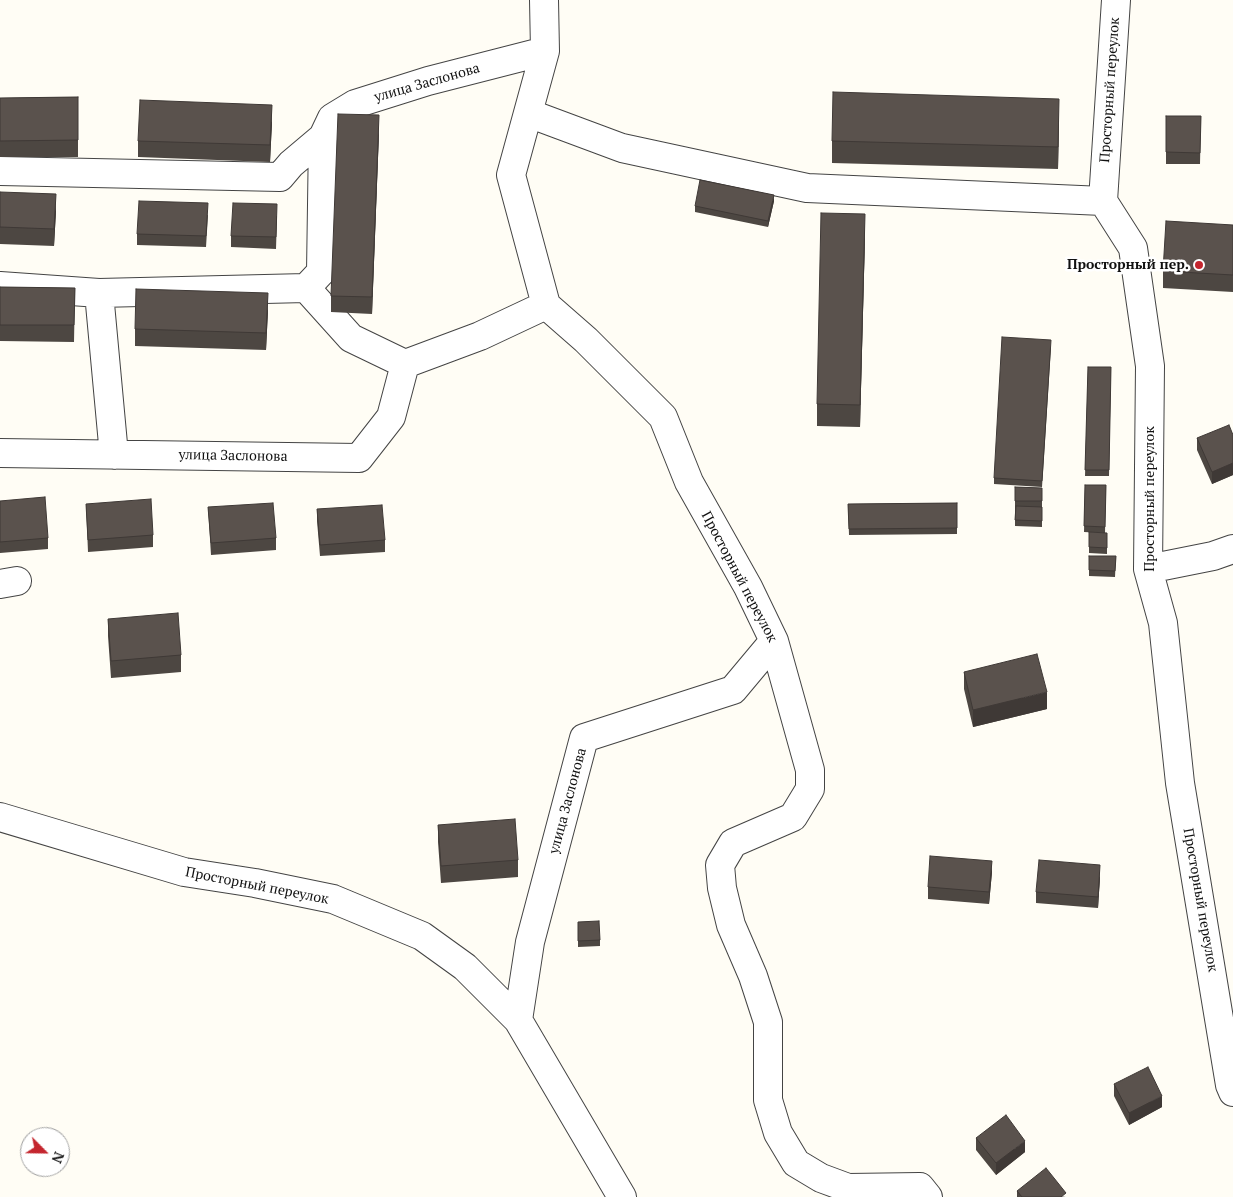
<!DOCTYPE html>
<html>
<head>
<meta charset="utf-8">
<style>
  body { margin:0 }
  #map { position:relative; width:1233px; height:1197px; overflow:hidden; background:#fffdf5; font-family:"PT Serif",serif }
  canvas { display:block }
  .north { position:absolute; left:20px; top:1127px; width:50px; height:50px; box-sizing:border-box; background:#fff; border:1px solid #a0a0a0; border-radius:50%; rotate:113deg; font-size:14px; font-weight:700; line-height:20px; text-align:center; color:#111 }
  .north::after { content:''; display:block; margin:auto; width:18px; height:22px; background:#c4262e; clip-path:polygon(50% 0,100% 100%,50% 72%,0 100%) }
</style>
</head>
<body>
<div id="map">
<canvas width="1233" height="1197"></canvas>
<div class="north">N</div>
</div>
<script>
const ctx = document.querySelector('canvas').getContext('2d');
ctx.lineJoin = 'round';
const toPath = rows => new Path2D(rows.map(r => 'M' + r).join(''));
function strokePath(path, color, width, dash) { ctx.strokeStyle = color; ctx.lineWidth = width; ctx.lineCap = dash ? 'butt' : 'round'; ctx.setLineDash(dash || []); ctx.stroke(path); }
function paint(path, color) { ctx.fillStyle = color; ctx.fill(path, 'evenodd'); }
function label(font, color, halo, rows, align = 'center') {
  ctx.font = font + ' "PT Serif",serif'; ctx.lineWidth = 5; ctx.setLineDash([]); ctx.textBaseline = 'middle'; ctx.strokeStyle = halo; ctx.fillStyle = color; for (const [text, x, y, turn = 0] of rows) {
    ctx.save(); ctx.translate(x, y); ctx.rotate((+turn || 0) * Math.PI / 180); ctx.textAlign = isNaN(turn) ? turn : align; if (halo) ctx.strokeText(text, 0, 0); ctx.fillText(text, 0, 0); ctx.restore();
  }
}
const minor = toPath([
  [544,0,545,51,511,175,546,305,586,340,663,417,689,482,748,587,774,641,810,770,810,789,793,817,733,843,720,865,722,888,731,925,753,976,768,1022,768,1100,778,1133,796,1163,821,1178,848,1188,920,1187,928,1197],
  [1116,0,1103,201,1133,248,1150,366,1148,569,1163,623,1180,783,1230,1085,1233,1092],
  [545,51,428,81,355,104,332,118,323,137,321,272,306,288,351,338,405,364,480,336,546,305],
  [528,113,622,148,807,188,1103,201],
  [0,171,280,177,291,164,323,137],
  [0,286,99,293,306,288],
  [99,293,114,455],
  [0,453,359,458,391,417,405,364],
  [1148,569,1213,556,1233,549],
  [0,584,17,581],
  [0,817,184,872,255,883,333,899,422,936,465,967,518,1020,622,1197],
  [518,1020,530,942,584,738,733,690,774,641]
]);
strokePath(minor, '#444', 30);
strokePath(minor, '#fff', 28);
paint(toPath([
  [78,97,78,157,0,157,0,98],
  [1166,116,1201,116,1200,164,1166,164],
  [1059,121,1058,169,832,163,832,141],
  [272,122,270,162,138,157,138,141],
  [379,132,372,314,331,312,331,296],
  [0,192,56,211,54,246,0,244],
  [774,201,768,227,695,212,695,206],
  [208,215,206,247,137,245,137,234],
  [277,216,276,249,231,247,231,236],
  [1233,225,1233,292,1163,288,1163,271],
  [865,236,860,427,817,426,817,404],
  [0,287,75,288,74,342,0,341],
  [268,310,266,350,135,346,135,329],
  [1051,346,1042,487,994,484,994,478],
  [1088,367,1111,367,1109,476,1085,476],
  [1233,435,1233,475,1212,484,1197,450,1197,438],
  [1085,485,1106,485,1105,533,1084,532],
  [1015,487,1042,488,1042,527,1015,526],
  [0,501,48,538,48,549,0,553],
  [957,503,957,534,849,535,848,504],
  [86,504,153,535,153,547,88,552],
  [208,507,276,538,276,550,211,555],
  [317,509,385,540,385,552,320,556,317,521],
  [1089,532,1107,533,1107,554,1089,553],
  [1089,556,1116,556,1115,577,1089,576],
  [108,619,181,655,181,672,111,678,108,636],
  [964,672,1047,709,973,727,964,689],
  [438,825,518,860,518,877,441,883,438,842],
  [992,872,989,904,928,899,928,887],
  [1100,877,1098,908,1036,903,1036,892],
  [578,922,600,940,600,946,578,947],
  [1114,1084,1162,1107,1129,1125,1114,1096],
  [976,1138,1025,1152,996,1175,976,1150],
  [1017,1191,1066,1197,1017,1197]
]), '#4d4742');
paint(toPath([
  [1059,99,1059,121,1058,169,1058,147],
  [272,105,272,122,270,162,270,145],
  [379,115,379,132,372,314,372,297],
  [56,194,56,211,54,246,54,229],
  [774,195,774,201,768,227,768,221],
  [865,214,865,236,860,427,860,405],
  [268,293,268,310,266,350,266,333],
  [1233,463,1233,475,1212,484,1212,472],
  [1047,692,1047,709,973,727,973,710],
  [992,861,992,872,989,904,989,892],
  [1100,865,1100,877,1098,908,1098,897],
  [1162,1096,1162,1107,1129,1125,1129,1113],
  [1025,1141,1025,1152,996,1175,996,1163]
]), '#3f3936');
const building = toPath([
  [833,92,1059,99,1058,147,832,141,833,92],
  [78,97,78,140,0,141,0,98,78,97],
  [140,100,272,105,270,145,138,141,140,100],
  [338,114,379,115,372,297,331,296,338,114],
  [1166,116,1201,116,1200,153,1166,152,1166,116],
  [700,180,774,195,768,221,695,206,700,180],
  [0,192,56,194,54,229,0,227,0,192],
  [139,201,208,203,206,236,137,234,139,201],
  [233,203,277,204,276,237,231,236,233,203],
  [821,213,865,214,860,405,817,404,821,213],
  [1166,221,1233,225,1233,275,1163,271,1166,221],
  [0,287,75,288,74,325,0,325,0,287],
  [136,289,268,293,266,333,135,329,136,289],
  [1002,337,1051,340,1042,481,994,478,1002,337],
  [1088,367,1111,367,1109,470,1085,470,1088,367],
  [1229,425,1233,435,1233,463,1212,472,1197,438,1229,425],
  [1085,485,1106,485,1105,527,1084,526,1085,485],
  [1015,487,1042,488,1042,501,1015,501,1015,487],
  [45,497,48,538,0,542,0,501,45,497],
  [151,499,153,535,88,540,86,504,151,499],
  [273,503,276,538,211,543,208,507,273,503],
  [957,503,957,528,849,529,848,504,957,503],
  [382,505,385,540,320,545,317,509,382,505],
  [1016,506,1042,507,1042,521,1015,520,1016,506],
  [1089,532,1107,533,1107,548,1089,547,1089,532],
  [1089,556,1116,556,1115,571,1089,570,1089,556],
  [178,613,181,655,111,661,108,619,178,613],
  [1037,654,1047,692,973,710,964,672,1037,654],
  [515,819,518,860,441,866,438,825,515,819],
  [930,856,992,861,989,892,928,887,930,856],
  [1039,860,1100,865,1098,897,1036,892,1039,860],
  [599,921,600,940,578,941,578,922,599,921],
  [1148,1067,1162,1096,1129,1113,1114,1084,1148,1067],
  [1006,1115,1025,1141,996,1163,976,1138,1006,1115],
  [1046,1168,1066,1193,1061,1197,1022,1197,1017,1191,1046,1168]
]);
paint(building, '#5a524d');
strokePath(building, '#3f3936', 1);
for (const [x, y, r, color] of [
  [1199,265,5,"#c4262e"]
]) { const dot = new Path2D(); dot.arc(x, y, r, 0, 2 * Math.PI); ctx.fillStyle = color; ctx.fill(dot); strokePath(dot, '#fff', 2); }
label('14px', '#111', '#fff', [
  ["улица Заслонова",427,83,-16],
  ["Просторный переулок",1110,90,-86],
  ["улица Заслонова",233,456,1],
  ["Просторный переулок",1150,499,-90],
  ["Просторный переулок",739,577,62],
  ["улица Заслонова",568,801,-75],
  ["Просторный переулок",257,886,11],
  ["Просторный переулок",1200,900,80]
]);
label('bold 14px', '#111', '#fff', [
  ["Просторный пер.",1189,265]
], 'right');
</script>
</body>
</html>
